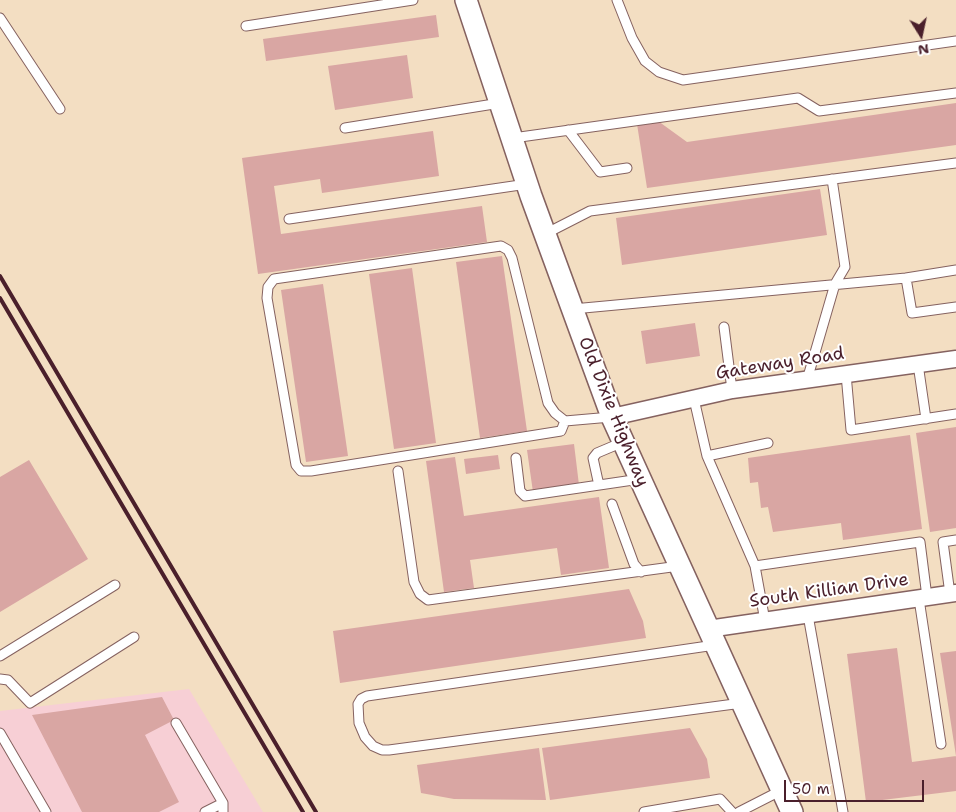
<!DOCTYPE html>
<html>
<head>
<meta charset="utf-8">
<style>
  body { margin:0 }
  #map { position:relative; width:956px; height:812px; overflow:hidden; background:#f3dec2; font-family:"Shantell Sans",sans-serif }
  canvas { display:block }
  .north { position:absolute; left:896px; top:10px; width:50px; height:50px; -webkit-text-stroke:4px #fff; paint-order:stroke; rotate:170deg; font-size:14px; font-weight:700; line-height:20px; text-align:center; color:#4a1f2b }
  .north::after { content:''; display:block; margin:auto; width:18px; height:22px; background:#4a1f2b; clip-path:polygon(50% 0,100% 100%,50% 72%,0 100%) }
  .scale { position:absolute; left:784px; top:780px; width:140px; height:22px; box-sizing:border-box; border:2px solid #4a1f2b; border-top:0; padding-left:6px; font-size:15px; line-height:18px; white-space:nowrap; color:#4a1f2b; -webkit-text-stroke:4px #fff; paint-order:stroke }
</style>
</head>
<body>
<div id="map">
<canvas width="956" height="812"></canvas>
<div class="north">N</div>
<div class="scale">50 m</div>
</div>
<script>
const ctx = document.querySelector('canvas').getContext('2d');
ctx.lineJoin = 'round';
function paint(path, color) { ctx.fillStyle = color; ctx.fill(path, 'evenodd'); }
const toPath = rows => new Path2D(rows.map(r => 'M' + r).join(''));
function strokePath(path, color, width, dash) { ctx.strokeStyle = color; ctx.lineWidth = width; ctx.lineCap = dash ? 'butt' : 'round'; ctx.setLineDash(dash || []); ctx.stroke(path); }
function label(font, color, halo, rows, align = 'center') {
  ctx.font = font + ' "Shantell Sans",sans-serif'; ctx.lineWidth = 4; ctx.setLineDash([]); ctx.textBaseline = 'middle'; ctx.strokeStyle = halo; ctx.fillStyle = color; for (const [text, x, y, turn = 0] of rows) {
    ctx.save(); ctx.translate(x, y); ctx.rotate((+turn || 0) * Math.PI / 180); ctx.textAlign = isNaN(turn) ? turn : align; if (halo) ctx.strokeText(text, 0, 0); ctx.fillText(text, 0, 0); ctx.restore();
  }
}
paint(toPath([
  [189,689,263,812,0,812,0,711]
]), '#f7cfd5');
paint(toPath([
  [436,15,439,37,266,61,263,39],
  [407,55,413,98,335,110,328,66],
  [956,103,956,145,647,188,637,124,658,121,687,142],
  [433,131,439,176,322,193,320,179,274,186,281,234,482,206,487,242,258,274,242,158],
  [820,189,827,235,622,265,616,218],
  [502,256,527,431,480,438,456,262],
  [412,268,436,443,394,449,369,274],
  [323,284,348,456,306,462,281,290],
  [695,323,700,356,646,364,641,331],
  [956,427,956,528,930,532,916,433],
  [910,435,922,529,843,540,841,523,773,532,768,507,761,508,758,482,750,483,748,458],
  [574,444,579,485,533,492,527,450],
  [498,455,500,469,466,474,464,459],
  [455,457,464,516,599,497,609,568,561,575,557,548,470,560,474,588,444,592,426,461],
  [29,460,88,559,0,612,0,477],
  [629,589,643,621,646,638,340,683,333,631],
  [897,648,912,762,956,756,940,653,956,651,956,791,866,802,847,654],
  [162,697,174,720,145,735,179,802,159,812,82,812,32,715],
  [690,728,707,759,710,778,550,800,542,748],
  [539,748,546,800,454,799,421,793,417,765]
]), '#d9a6a3');
const service = toPath([
  [617,0,632,38,645,61,659,72,683,80,956,41],
  [0,18,60,109],
  [246,26,413,0],
  [345,128,500,103],
  [568,130,600,172,627,168],
  [513,138,798,98,819,111,956,93],
  [289,219,527,184],
  [545,234,590,211,956,163],
  [906,278,912,313,956,307],
  [573,309,906,278,956,270],
  [724,327,732,390],
  [918,364,926,419],
  [846,374,851,430,956,414],
  [807,380,835,284,845,267,832,179],
  [694,399,707,456,755,566],
  [565,421,561,431,311,471,301,471,296,465,267,298,268,287,274,279,501,246,508,250,512,258,548,403,555,413,565,421,611,417],
  [707,456,768,443],
  [516,458,520,491,525,496,640,479],
  [398,471,414,582,420,594,428,600,679,566],
  [600,484,598,481,593,458,597,453,623,442],
  [612,504,634,564,641,572],
  [950,594,943,542,956,540],
  [919,599,941,744],
  [808,615,843,812],
  [765,621,755,566,920,542,927,597],
  [715,645,367,696,361,699,358,704,359,723,365,737,373,746,382,750,389,750,742,703],
  [0,656,115,585],
  [0,679,8,680,30,703,134,637],
  [176,723,223,803,223,812],
  [0,733,46,812],
  [205,812,223,803],
  [644,812,720,799,732,812],
  [739,812,782,790]
]);
const minor = toPath([
  [612,417,732,390,956,359],
  [708,629,956,593]
]);
const tertiary = toPath([
  [466,0,531,196,612,417,792,812]
]);
strokePath(service, '#856260', 11);
strokePath(minor, '#856260', 19);
strokePath(tertiary, '#856260', 24);
strokePath(service, '#fff', 9);
strokePath(minor, '#fff', 16);
strokePath(tertiary, '#fff', 21);
strokePath(toPath([
  [0,276,316,812],
  [0,298,303,812]
]), '#4a1f2b', 4);
label('18px', '#4a1f2b', '#fff', [
  ["Gateway Road",780,364,-9],
  ["Old Dixie Highway",613,412,68],
  ["South Killian Drive",829,591,-8]
]);
</script>
</body>
</html>
